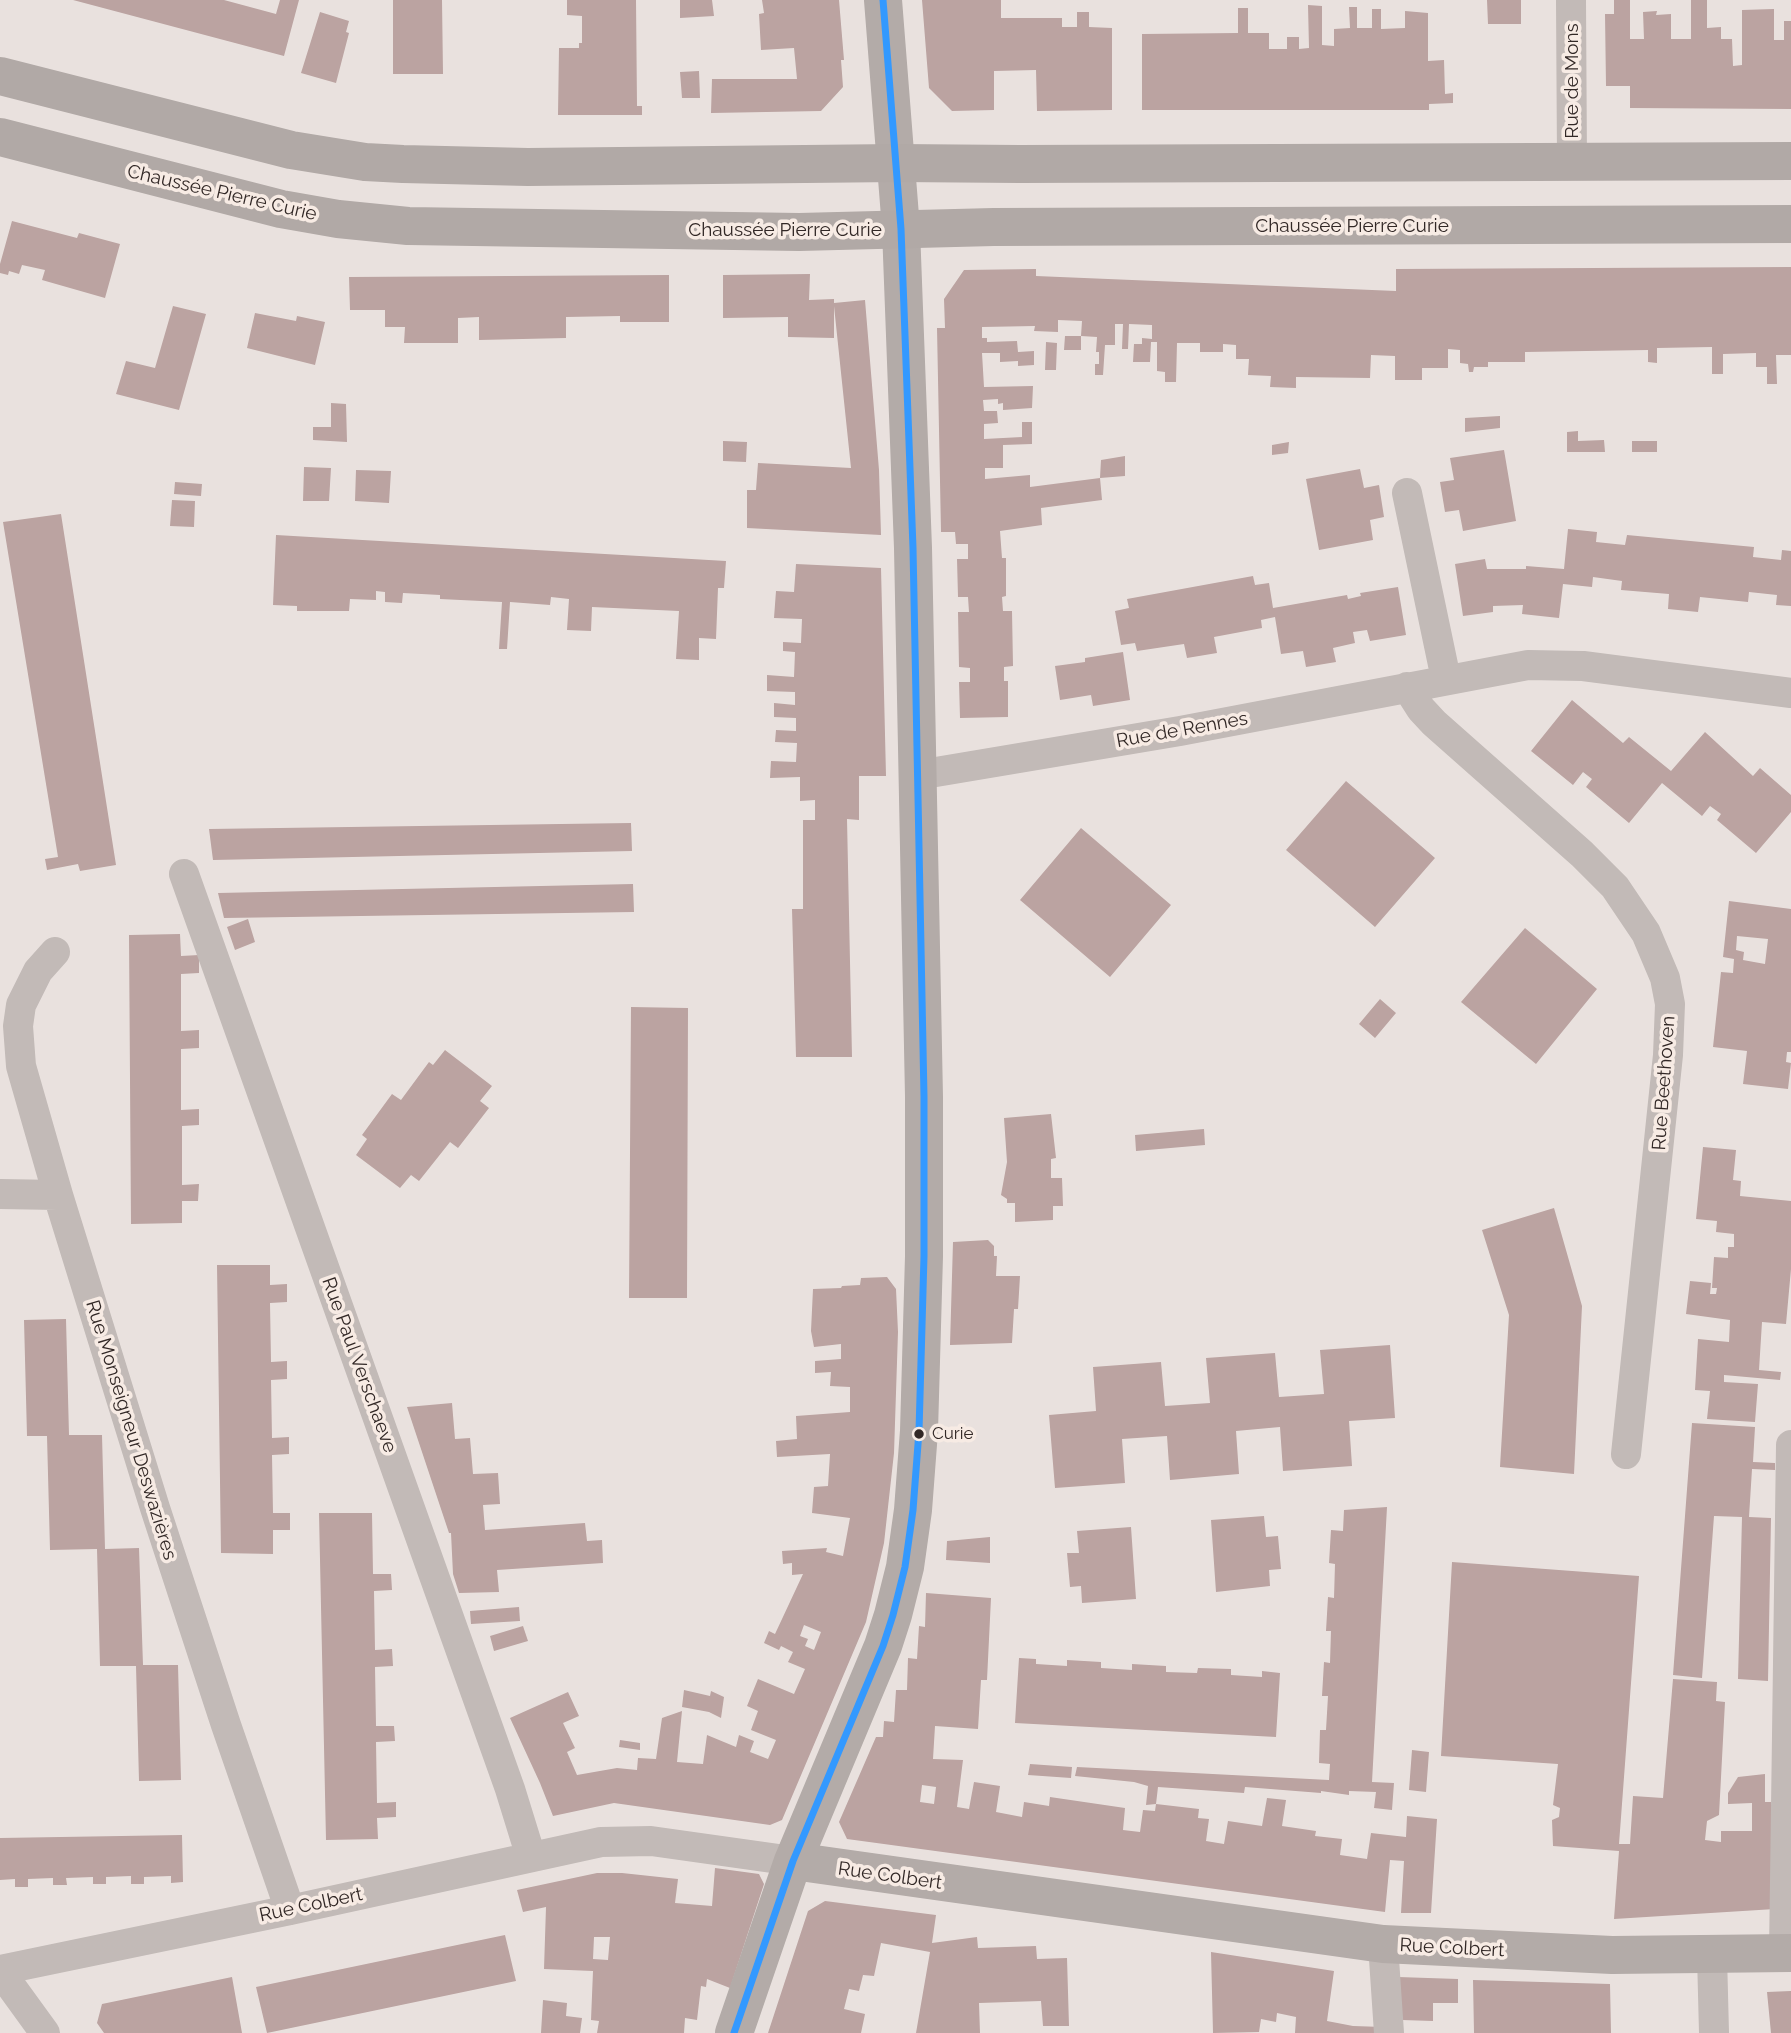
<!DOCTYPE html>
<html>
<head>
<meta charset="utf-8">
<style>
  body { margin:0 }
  canvas { display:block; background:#e9e1de }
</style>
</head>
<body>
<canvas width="1791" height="2033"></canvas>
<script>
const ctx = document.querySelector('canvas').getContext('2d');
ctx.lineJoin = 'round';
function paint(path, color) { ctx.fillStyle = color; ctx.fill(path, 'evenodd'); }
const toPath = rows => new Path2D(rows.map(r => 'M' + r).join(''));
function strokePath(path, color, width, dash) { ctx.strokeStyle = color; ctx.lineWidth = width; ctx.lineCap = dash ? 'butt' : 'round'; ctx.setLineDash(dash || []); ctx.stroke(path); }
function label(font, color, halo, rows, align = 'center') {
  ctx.font = font + ' Raleway,sans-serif'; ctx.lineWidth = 7; ctx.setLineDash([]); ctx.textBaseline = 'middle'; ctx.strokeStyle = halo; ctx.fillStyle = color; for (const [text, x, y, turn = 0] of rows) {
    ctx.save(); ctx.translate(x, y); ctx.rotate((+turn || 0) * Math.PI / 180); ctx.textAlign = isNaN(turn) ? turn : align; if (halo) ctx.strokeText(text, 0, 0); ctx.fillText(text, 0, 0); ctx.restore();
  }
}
paint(toPath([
  [73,0,224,0,276,14,280,0,299,0,284,56],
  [393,0,442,0,443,74,393,74],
  [567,0,636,0,637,106,642,106,642,115,558,115,559,48,579,48,579,43,582,43,582,16,567,15],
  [680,0,712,0,714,16,680,18],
  [762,0,839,0,844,60,841,60,843,87,821,111,711,113,712,79,797,79,794,48,761,50,759,14,764,13],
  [922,0,1001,0,1001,18,1062,18,1062,27,1077,27,1077,12,1089,12,1089,27,1112,28,1112,110,1037,111,1036,70,994,71,994,110,952,111,929,88],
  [1487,0,1521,0,1521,24,1488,24],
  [1614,0,1630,0,1630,39,1644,39,1643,12,1657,11,1656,15,1671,14,1671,39,1691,39,1691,0,1707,0,1707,28,1721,27,1721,39,1732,39,1733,66,1742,65,1742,10,1774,9,1774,40,1784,40,1784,21,1791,21,1791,109,1630,108,1630,86,1606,86,1605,14,1614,14],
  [1308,5,1322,6,1322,45,1334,46,1334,29,1350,28,1349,7,1357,7,1357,28,1372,28,1372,9,1381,9,1381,29,1405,28,1405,11,1428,13,1428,61,1444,60,1445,94,1453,93,1453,103,1429,104,1429,110,1142,110,1142,34,1238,33,1238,8,1248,8,1248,33,1269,33,1269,49,1287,49,1287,37,1299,37,1299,49,1309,48],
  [320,12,349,21,346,32,349,33,336,83,301,73],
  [699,71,700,98,682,98,680,72],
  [12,221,77,238,79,233,120,244,105,298,42,280,45,270,22,265,19,274,9,271,8,275,0,273,0,264],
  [1791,267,1791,355,1776,355,1777,384,1767,384,1767,367,1756,367,1756,353,1723,354,1723,374,1712,374,1712,347,1657,348,1657,363,1648,362,1648,350,1525,352,1525,362,1488,362,1488,367,1474,367,1473,372,1469,372,1468,364,1460,363,1460,350,1448,349,1448,368,1422,368,1422,380,1395,380,1395,356,1371,355,1370,378,1296,377,1296,388,1270,387,1271,376,1248,375,1249,359,1236,359,1236,345,1223,344,1223,352,1200,352,1200,343,1177,343,1176,382,1165,382,1165,372,1157,371,1157,342,1151,342,1150,362,1133,362,1134,344,1142,344,1142,338,1152,339,1152,325,1129,324,1128,349,1122,349,1123,324,1115,324,1115,345,1105,345,1103,375,1095,375,1095,364,1099,364,1099,352,1096,352,1097,337,1081,336,1082,321,1058,320,1058,332,1034,331,1035,326,982,327,982,338,987,338,987,342,1017,341,1018,352,1034,351,1034,365,1018,366,1018,361,1000,362,1000,353,982,353,984,387,1033,386,1032,408,1003,410,1003,403,998,404,998,399,983,400,984,411,997,411,998,423,984,424,984,439,1022,437,1022,422,1032,422,1032,444,1003,445,1003,468,985,468,985,479,1030,475,1030,487,1100,478,1102,500,1041,508,1042,525,1000,531,1002,558,1006,558,1006,596,1002,597,1003,611,1012,611,1013,666,1004,667,1004,681,1008,681,1008,717,960,718,959,682,970,682,970,668,959,667,958,612,969,612,968,597,958,597,957,559,968,559,968,544,956,544,955,532,941,532,937,328,945,328,944,299,964,270,1036,269,1036,276,1396,291,1396,269],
  [810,274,809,300,834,299,834,303,865,300,879,470,881,535,747,528,747,490,756,490,758,463,851,468,834,306,834,338,788,337,788,317,723,318,723,275],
  [669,275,669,322,620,322,620,316,566,317,566,338,479,340,479,317,458,318,458,343,404,343,405,327,385,327,385,310,350,310,349,277],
  [173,306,206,314,179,410,116,394,126,361,155,368],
  [255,313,296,321,297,316,325,322,315,365,247,348],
  [1065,336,1081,336,1081,350,1064,350],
  [1046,342,1057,343,1056,370,1045,370],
  [331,403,346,404,347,442,313,440,313,427,331,427],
  [1500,416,1500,428,1465,432,1465,418],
  [1578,431,1578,441,1604,440,1605,452,1567,452,1567,432],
  [723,441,747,442,746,462,723,461],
  [1632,441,1657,441,1657,452,1632,452],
  [1289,442,1288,453,1272,455,1272,445],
  [1504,450,1516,521,1463,531,1459,510,1445,512,1440,482,1454,480,1450,458],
  [1125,456,1125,476,1100,478,1101,460],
  [304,467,331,468,329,501,303,501],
  [1360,469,1364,488,1379,485,1384,517,1370,520,1373,540,1319,550,1306,479],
  [356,470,391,471,389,503,355,501],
  [175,482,202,484,201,496,174,494],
  [172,500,195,501,194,527,170,526],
  [61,514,116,865,80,871,78,864,47,870,45,859,58,857,3,522],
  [1568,529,1597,532,1596,542,1625,545,1627,535,1754,547,1753,557,1781,560,1782,550,1791,551,1791,606,1776,605,1777,595,1749,592,1748,602,1700,597,1698,612,1668,609,1669,594,1621,590,1622,581,1593,577,1592,587,1563,584,1559,618,1522,614,1523,605,1493,606,1493,612,1463,616,1455,564,1485,559,1487,569,1526,569,1526,566,1564,569],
  [276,535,726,561,724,588,718,588,716,639,699,638,699,660,676,659,679,611,592,607,591,631,567,630,569,599,551,597,550,605,510,602,507,649,499,649,502,602,440,599,440,595,403,593,402,603,385,602,385,592,376,591,376,600,350,599,349,611,297,611,297,606,273,605],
  [796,564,881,568,886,776,859,776,859,820,847,819,852,1057,796,1057,792,909,803,909,803,820,815,820,815,800,800,801,800,777,770,778,771,761,796,762,797,743,775,742,776,730,796,731,796,718,774,717,774,703,795,705,795,692,767,691,767,675,794,677,795,652,783,651,783,642,801,643,802,619,774,618,776,591,794,592],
  [1253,576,1255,585,1269,583,1273,608,1347,595,1348,599,1361,596,1360,593,1398,587,1406,635,1370,641,1367,630,1353,632,1355,643,1333,648,1336,662,1306,667,1303,651,1281,654,1275,617,1261,620,1262,628,1214,637,1217,653,1187,658,1184,644,1137,651,1135,643,1121,645,1115,611,1129,608,1127,599],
  [1123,652,1130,700,1093,706,1091,695,1060,700,1055,666,1085,662,1085,658],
  [1572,700,1623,743,1629,737,1671,771,1705,732,1753,776,1760,768,1791,795,1791,812,1756,853,1717,820,1721,814,1710,806,1702,816,1662,783,1629,823,1586,787,1592,779,1583,772,1573,785,1531,751],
  [1346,781,1435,858,1375,927,1286,850],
  [631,823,632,851,213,860,209,829],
  [1081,828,1171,905,1110,977,1020,900],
  [633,884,634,912,224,918,218,893],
  [1729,901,1791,909,1791,1052,1787,1052,1786,1062,1791,1063,1788,1089,1743,1084,1747,1051,1713,1047,1721,972,1733,973,1734,959,1723,957],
  [1737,936,1768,939,1765,964,1743,960,1744,952,1736,950],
  [248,919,255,942,235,950,227,927],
  [1525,928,1597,989,1536,1064,1461,1002],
  [180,934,181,956,199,955,199,973,181,974,181,1031,199,1030,199,1048,181,1049,181,1110,199,1109,199,1125,182,1126,182,1185,199,1184,198,1201,182,1201,182,1223,131,1224,129,935],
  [1380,999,1396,1013,1375,1038,1359,1024],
  [631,1007,688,1008,687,1298,629,1298],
  [445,1050,492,1086,480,1101,489,1108,458,1148,450,1142,419,1181,411,1175,400,1188,356,1155,367,1139,362,1135,392,1094,401,1100,429,1062,433,1065],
  [1051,1114,1056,1158,1051,1159,1051,1178,1062,1178,1063,1206,1053,1206,1053,1220,1015,1222,1015,1203,1007,1203,1007,1199,1001,1195,1007,1162,1004,1118],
  [1204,1129,1205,1145,1136,1151,1135,1135],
  [1703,1147,1736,1150,1733,1180,1741,1181,1740,1196,1791,1201,1791,1269,1786,1324,1762,1322,1759,1370,1781,1372,1780,1380,1724,1375,1724,1382,1758,1384,1755,1422,1707,1419,1710,1391,1695,1390,1698,1339,1729,1342,1730,1320,1686,1314,1690,1281,1711,1283,1710,1294,1716,1294,1717,1288,1712,1288,1714,1257,1728,1258,1728,1247,1734,1247,1734,1234,1716,1232,1717,1221,1696,1219],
  [1554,1208,1582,1306,1574,1474,1500,1467,1509,1315,1482,1230],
  [988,1240,994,1246,994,1256,997,1256,996,1276,1020,1276,1018,1309,1014,1309,1012,1343,950,1345,953,1242],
  [217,1265,270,1265,270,1285,287,1284,287,1302,270,1303,271,1362,287,1361,287,1379,271,1380,272,1438,289,1437,289,1454,272,1455,273,1513,290,1513,290,1530,273,1530,273,1554,221,1553],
  [887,1277,896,1289,898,1332,894,1453,884,1543,866,1622,782,1820,770,1825,614,1803,553,1816,540,1783,510,1718,568,1692,579,1716,563,1723,575,1748,567,1752,577,1775,617,1768,637,1770,638,1758,656,1759,662,1718,682,1711,677,1762,703,1764,707,1735,736,1747,739,1735,754,1741,750,1752,768,1759,776,1740,751,1730,758,1711,747,1706,758,1679,794,1694,805,1669,788,1662,793,1652,781,1646,779,1650,764,1643,769,1631,775,1634,803,1574,792,1575,792,1563,783,1564,782,1551,827,1548,826,1552,843,1556,850,1518,812,1513,814,1487,828,1486,830,1454,777,1457,776,1441,797,1439,796,1416,850,1412,850,1387,830,1386,831,1372,815,1373,815,1361,841,1359,841,1344,814,1347,811,1331,813,1289,841,1288,842,1286,860,1285,861,1278],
  [804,1625,821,1632,814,1650,805,1646,808,1639,800,1636],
  [66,1319,69,1435,102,1435,105,1549,139,1548,143,1665,178,1665,181,1780,139,1781,136,1666,100,1666,97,1549,50,1550,47,1436,27,1436,24,1320],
  [1390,1345,1395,1418,1349,1421,1352,1466,1283,1471,1280,1427,1236,1431,1239,1474,1170,1480,1167,1436,1122,1439,1125,1483,1055,1488,1049,1415,1096,1411,1093,1367,1161,1362,1165,1406,1210,1403,1206,1358,1275,1353,1279,1397,1324,1394,1320,1350],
  [452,1403,455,1439,470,1438,473,1474,498,1473,500,1504,483,1505,485,1530,585,1523,587,1541,602,1540,603,1563,497,1570,499,1592,459,1593,453,1574,451,1533,449,1533,407,1407],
  [1692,1423,1755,1427,1753,1462,1775,1463,1775,1470,1752,1469,1749,1517,1771,1518,1768,1681,1738,1679,1742,1517,1714,1516,1702,1678,1673,1675],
  [1387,1507,1372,1782,1394,1783,1392,1810,1374,1808,1376,1792,1349,1791,1349,1795,1321,1791,1321,1793,1245,1787,1244,1793,1158,1787,1156,1804,1146,1805,1148,1786,1134,1782,1075,1776,1077,1767,1329,1780,1330,1764,1319,1763,1320,1730,1326,1730,1328,1696,1322,1696,1324,1662,1330,1663,1331,1631,1326,1631,1328,1597,1334,1598,1335,1564,1329,1563,1331,1530,1343,1531,1344,1510],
  [319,1513,372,1513,373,1574,391,1574,392,1590,374,1591,375,1650,392,1649,393,1666,375,1667,376,1726,394,1726,395,1741,376,1742,377,1803,396,1802,396,1817,377,1818,378,1839,326,1840],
  [1264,1516,1266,1537,1278,1536,1281,1569,1269,1570,1270,1586,1216,1592,1211,1520],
  [1131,1527,1136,1599,1082,1603,1081,1586,1070,1587,1067,1553,1079,1553,1077,1531],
  [990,1537,990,1563,946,1560,947,1541],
  [1452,1562,1639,1576,1619,1844,1630,1844,1633,1796,1663,1798,1673,1679,1717,1682,1716,1701,1725,1702,1719,1815,1707,1821,1705,1840,1721,1842,1721,1831,1752,1831,1752,1803,1728,1804,1728,1793,1738,1777,1765,1774,1765,1802,1771,1802,1775,1909,1614,1919,1619,1851,1553,1846,1552,1820,1559,1817,1560,1808,1553,1805,1558,1764,1441,1756],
  [926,1593,991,1598,987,1680,981,1680,978,1729,935,1726,933,1759,963,1760,957,1807,969,1809,974,1782,1000,1786,996,1812,1022,1817,1024,1802,1049,1806,1050,1797,1125,1808,1123,1830,1140,1832,1143,1810,1155,1811,1156,1804,1199,1809,1198,1818,1209,1819,1206,1841,1224,1844,1228,1821,1262,1826,1267,1798,1286,1800,1282,1826,1316,1831,1315,1836,1342,1839,1340,1855,1367,1859,1371,1833,1406,1837,1407,1816,1437,1819,1431,1913,1401,1913,1404,1861,1390,1860,1385,1912,847,1839,839,1822,876,1737,883,1737,884,1721,894,1722,896,1690,907,1690,908,1658,917,1659,919,1626,925,1627],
  [922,1785,936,1787,934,1804,920,1802],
  [519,1607,520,1621,471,1624,470,1611],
  [523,1626,528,1641,494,1651,490,1636],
  [1019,1658,1036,1659,1036,1664,1067,1666,1067,1660,1101,1662,1101,1668,1132,1670,1132,1664,1166,1666,1166,1672,1197,1673,1198,1668,1231,1669,1231,1675,1262,1677,1262,1671,1280,1673,1276,1737,1015,1723],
  [684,1690,710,1696,711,1691,724,1697,721,1718,709,1712,682,1707],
  [620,1740,640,1743,640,1750,619,1747],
  [1412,1750,1429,1752,1426,1792,1409,1790],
  [1030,1764,1072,1767,1071,1778,1028,1775],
  [182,1835,183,1882,171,1883,171,1876,144,1877,144,1884,131,1884,131,1876,106,1877,106,1884,93,1884,93,1877,66,1878,67,1885,53,1885,53,1878,28,1879,28,1887,15,1887,15,1879,0,1880,0,1838],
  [715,1868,759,1874,764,1884,730,1988,707,1979,706,1987,701,1986,697,2020,685,2018,684,2033,597,2033,599,2021,591,2020,593,1971,544,1969,546,1907,523,1912,517,1890,597,1873,622,1873,678,1879,675,1903,712,1906],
  [594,1937,610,1937,608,1960,593,1959],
  [825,1901,936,1915,932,1943,977,1937,978,1948,1036,1946,1037,1959,1067,1958,1069,2026,1043,2026,1041,2001,979,2003,980,2033,916,2033,930,1952,881,1943,874,1976,863,1975,859,1991,849,1989,844,2009,865,2014,861,2033,768,2033,808,1911],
  [505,1935,516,1981,267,2033,256,1987],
  [1211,1952,1334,1971,1327,2021,1353,2026,1383,2027,1383,2033,1295,2033,1296,2017,1277,2013,1276,2022,1261,2019,1259,2032,1213,2033],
  [232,1977,242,2033,104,2033,97,2023,102,2004],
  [1398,1977,1458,1979,1458,2003,1433,2003,1433,2021,1402,2020],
  [1473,1980,1610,1984,1611,2033,1474,2033],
  [1791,1991,1791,2033,1771,2033,1767,1992],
  [543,2000,567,2003,566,2016,582,2018,580,2033,541,2033]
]), '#bba3a1');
strokePath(toPath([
  [1571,0,1572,162],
  [1407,493,1446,679],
  [1407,687,1421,709,1434,723,1582,854,1615,887,1646,933,1665,978,1670,1004,1668,1055,1626,1454],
  [918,775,1180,731,1528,665,1583,666,1791,693],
  [184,874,510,1789,531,1857],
  [55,952,38,971,21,1005,18,1026,21,1066,58,1195,155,1508,226,1725,290,1910],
  [0,1194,58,1195],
  [1383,1944,1389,2033],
  [1784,1953,1791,1445],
  [1712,1955,1714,2033],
  [0,1970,290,1910,601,1842,651,1841,793,1861],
  [0,1971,45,2033]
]), '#c2bab7', 30);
strokePath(toPath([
  [793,1861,1383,1944,1612,1955,1791,1953],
  [734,2033,793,1861,883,1646,893,1615,905,1567,913,1510,919,1431,924,1256,924,1097,913,548,901,229,883,0]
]), '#b3aba8', 38);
strokePath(toPath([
  [0,76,291,150,365,162,403,164,528,167,897,163,1020,164,1791,161],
  [0,137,281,209,338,219,408,226,799,232,994,227,1791,224]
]), '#b1a9a6', 38);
strokePath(toPath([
  [734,2033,793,1861,883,1646,893,1615,905,1567,913,1510,919,1431,924,1256,924,1097,913,548,901,229,883,0]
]), '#39f', 7);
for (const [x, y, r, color] of [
  [919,1434,6,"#322826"]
]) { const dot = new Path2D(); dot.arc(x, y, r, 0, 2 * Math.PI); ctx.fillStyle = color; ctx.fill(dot); strokePath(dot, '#f7ebe4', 2.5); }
label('17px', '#322826', '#f7ebe4', [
  ["Curie",932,1434]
], 'left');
label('19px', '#322826', '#f7ebe4', [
  ["Rue de Mons",1572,81,-90],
  ["Chaussée Pierre Curie",222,193,13],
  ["Chaussée Pierre Curie",1352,226],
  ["Chaussée Pierre Curie",785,230],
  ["Rue de Rennes",1182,730,-10],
  ["Rue Beethoven",1664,1083,-86],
  ["Rue Paul Verschaeve",359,1365,70],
  ["Rue Monseigneur Deswazières",131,1430,73],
  ["Rue Colbert",890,1876,8],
  ["Rue Colbert",311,1905,-12],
  ["Rue Colbert",1452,1948,3]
]);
</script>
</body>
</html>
